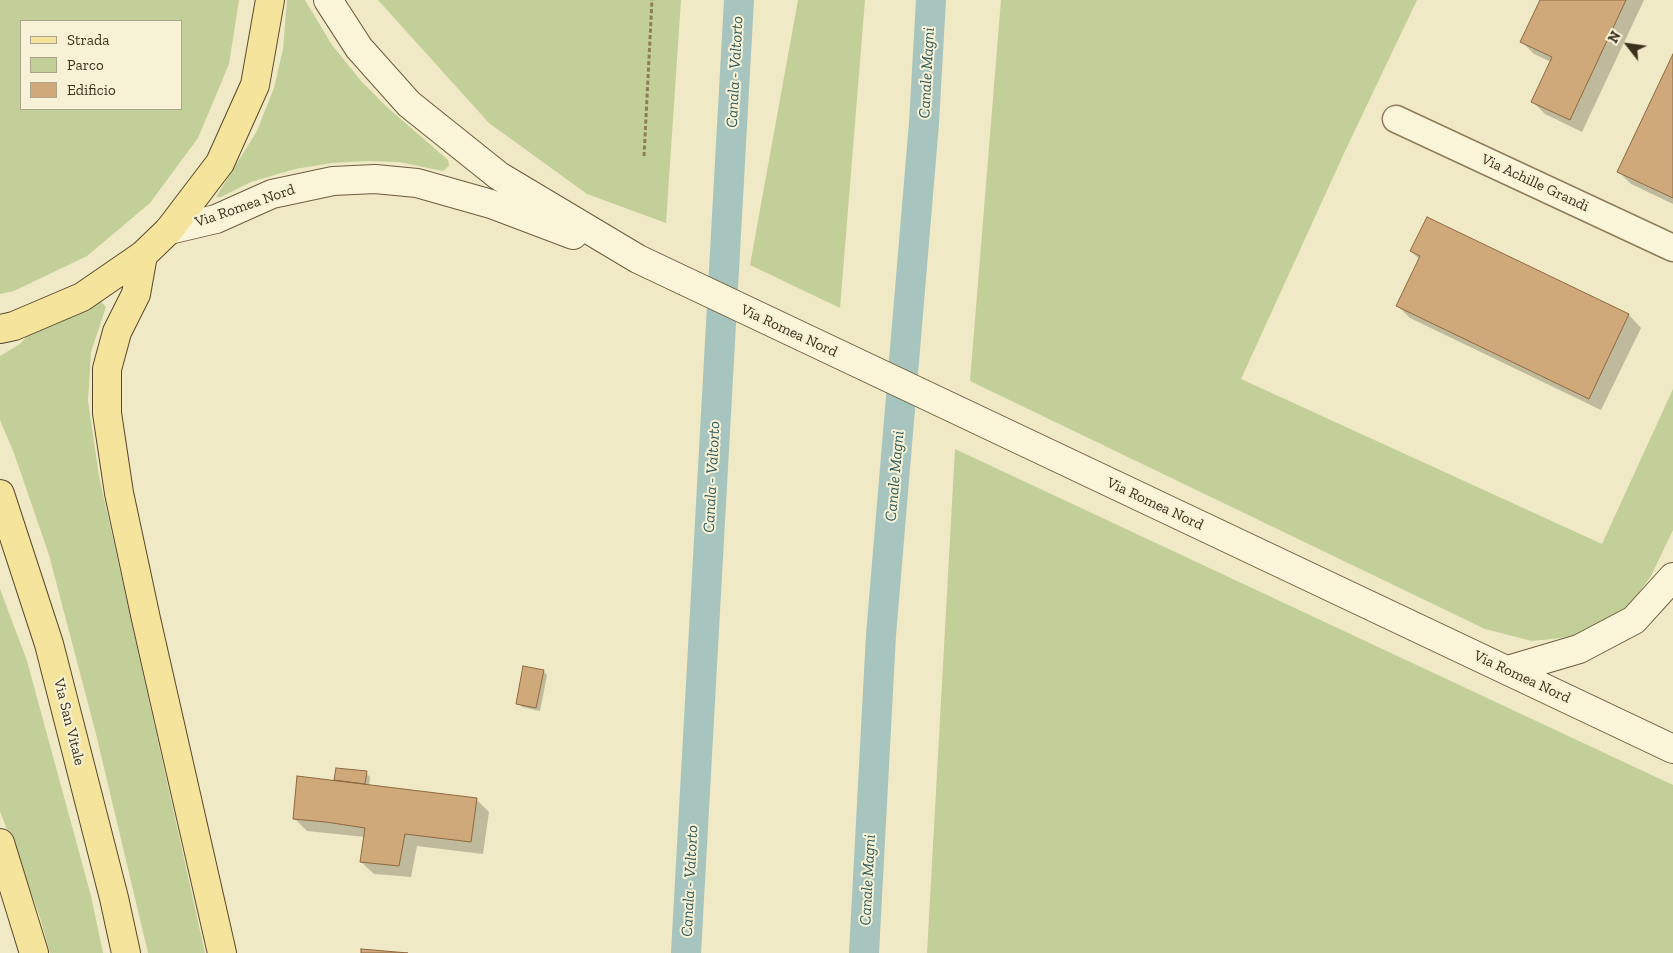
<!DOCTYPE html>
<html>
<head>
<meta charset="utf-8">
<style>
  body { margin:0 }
  #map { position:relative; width:1673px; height:953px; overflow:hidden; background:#f0e9c5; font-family:"Zilla Slab",serif }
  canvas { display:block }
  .legend { position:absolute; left:20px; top:20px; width:162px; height:90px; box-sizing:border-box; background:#f7f2d5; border:1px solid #aca58c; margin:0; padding:6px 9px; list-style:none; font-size:15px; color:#3c311f }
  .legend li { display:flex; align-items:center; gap:10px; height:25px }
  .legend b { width:25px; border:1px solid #aca58c }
  .north { position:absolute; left:1603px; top:20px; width:50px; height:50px; -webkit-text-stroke:4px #f7f2d5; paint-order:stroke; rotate:300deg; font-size:14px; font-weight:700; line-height:20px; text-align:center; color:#3c311f }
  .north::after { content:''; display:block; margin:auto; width:18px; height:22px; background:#3c311f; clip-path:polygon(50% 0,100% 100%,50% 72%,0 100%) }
</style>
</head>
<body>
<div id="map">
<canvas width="1673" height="953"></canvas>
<ul class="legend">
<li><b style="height:6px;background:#f4e49c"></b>Strada</li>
<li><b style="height:14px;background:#c2cf98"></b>Parco</li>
<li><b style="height:14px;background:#d0a97a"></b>Edificio</li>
</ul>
<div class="north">N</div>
</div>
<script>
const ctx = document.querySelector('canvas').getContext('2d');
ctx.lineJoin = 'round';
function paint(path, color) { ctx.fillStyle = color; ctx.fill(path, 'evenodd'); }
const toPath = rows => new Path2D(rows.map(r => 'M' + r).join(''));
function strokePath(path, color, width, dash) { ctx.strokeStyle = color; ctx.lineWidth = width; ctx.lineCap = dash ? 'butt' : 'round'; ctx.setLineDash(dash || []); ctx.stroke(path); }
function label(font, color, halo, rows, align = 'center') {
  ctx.font = font + ' "Zilla Slab",serif'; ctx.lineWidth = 4; ctx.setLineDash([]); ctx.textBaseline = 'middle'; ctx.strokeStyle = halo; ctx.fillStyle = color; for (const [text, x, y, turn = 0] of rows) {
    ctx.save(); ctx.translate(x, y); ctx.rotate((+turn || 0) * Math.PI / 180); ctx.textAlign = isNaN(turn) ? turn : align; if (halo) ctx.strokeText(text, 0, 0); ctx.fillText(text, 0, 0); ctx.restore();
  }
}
paint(toPath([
  [0,0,239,0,229,64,198,138,150,203,87,256,14,291,0,294],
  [21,21,181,21,181,109,21,109],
  [287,0,305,0,332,45,361,81,387,107,448,160,449,166,443,171,399,162,367,161,332,163,295,169,251,182,221,197,216,197,257,131,274,88,283,49],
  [378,0,681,0,666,223,587,194,489,123],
  [798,0,865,0,840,308,750,265],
  [1001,0,1417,0,1346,149,1241,379,1602,544,1673,389,1673,530,1651,576,1629,606,1604,623,1582,633,1561,638,1532,641,1485,629,970,381],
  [100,301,106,307,91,352,88,401,99,476,205,953,148,953,96,734,49,555,14,453,0,420,0,356,20,344,28,335,55,325],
  [955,449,1673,785,1673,953,927,953],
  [0,589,27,661,91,896,103,953,50,953,39,914,0,811]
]), '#c2cf98');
paint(toPath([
  [1541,0,1644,0,1582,132,1545,114,1533,102,1551,62,1534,54,1521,41],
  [1673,57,1673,204,1631,184,1619,172],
  [1427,218,1629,315,1641,328,1601,410,1410,318,1398,306,1420,260,1411,251],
  [543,671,547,675,540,711,522,707,518,703],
  [366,773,370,777,369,786,476,799,489,812,483,854,417,846,411,877,374,874,361,862,365,837,307,831,294,818,338,782,336,780]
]), '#0003');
strokePath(toPath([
  [686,953,739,0],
  [864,953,881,635,924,123,931,0]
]), '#a7c4bf', 30);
const building = toPath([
  [1540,0,1626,0,1570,120,1531,102,1552,57,1520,42,1540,0],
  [1673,54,1673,198,1617,172,1673,54],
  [1427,217,1629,314,1589,399,1396,306,1420,256,1410,251,1427,217],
  [523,666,544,670,536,708,516,704,523,666],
  [336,768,367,771,365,784,334,780,336,768],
  [297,776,477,798,471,842,405,834,399,866,360,862,365,828,326,822,293,819,297,776],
  [361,949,408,953,361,953,361,949]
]);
paint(building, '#d0a97a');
strokePath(building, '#8d683f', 1);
const street = toPath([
  [1396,119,1673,248]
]);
const secondary = toPath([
  [328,0,359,48,409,104,499,176,638,259,1673,749],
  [169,230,216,219,272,194,333,181,375,179,417,183,491,204,573,235],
  [1508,670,1579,649,1634,620,1673,577]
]);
const primary = toPath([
  [143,255,136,294,117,332,107,369,107,413,119,493,146,619,222,953],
  [0,329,14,326,82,297,143,255,169,230,220,163,255,85,270,0],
  [0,494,49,644,114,898,126,953],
  [0,843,34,953]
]);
strokePath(street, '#8d7b5a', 29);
strokePath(secondary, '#6e5c3d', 30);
strokePath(primary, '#5a482e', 30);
strokePath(toPath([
  [644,156,652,0]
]), '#8d7b5a', 3, [4, 2.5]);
strokePath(street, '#faf5d9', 26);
strokePath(secondary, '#faf5d9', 28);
strokePath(primary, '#f4e49c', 28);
label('15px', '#3c311f', '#f7f2d5', [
  ["Via Achille Grandi",1535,183,25],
  ["Via Romea Nord",245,206,-19],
  ["Via Romea Nord",789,331,25],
  ["Via Romea Nord",1155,504,25],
  ["Via Romea Nord",1522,677,25],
  ["Via San Vitale",69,722,76]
]);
label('italic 16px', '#2d595c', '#f7f2d5', [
  ["Canala - Valtorto",735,72,-87],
  ["Canale Magni",927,73,-87],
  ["Canale Magni",895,476,-85],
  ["Canala - Valtorto",712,477,-87],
  ["Canale Magni",868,880,-87],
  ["Canala - Valtorto",690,881,-87]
]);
</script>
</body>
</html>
